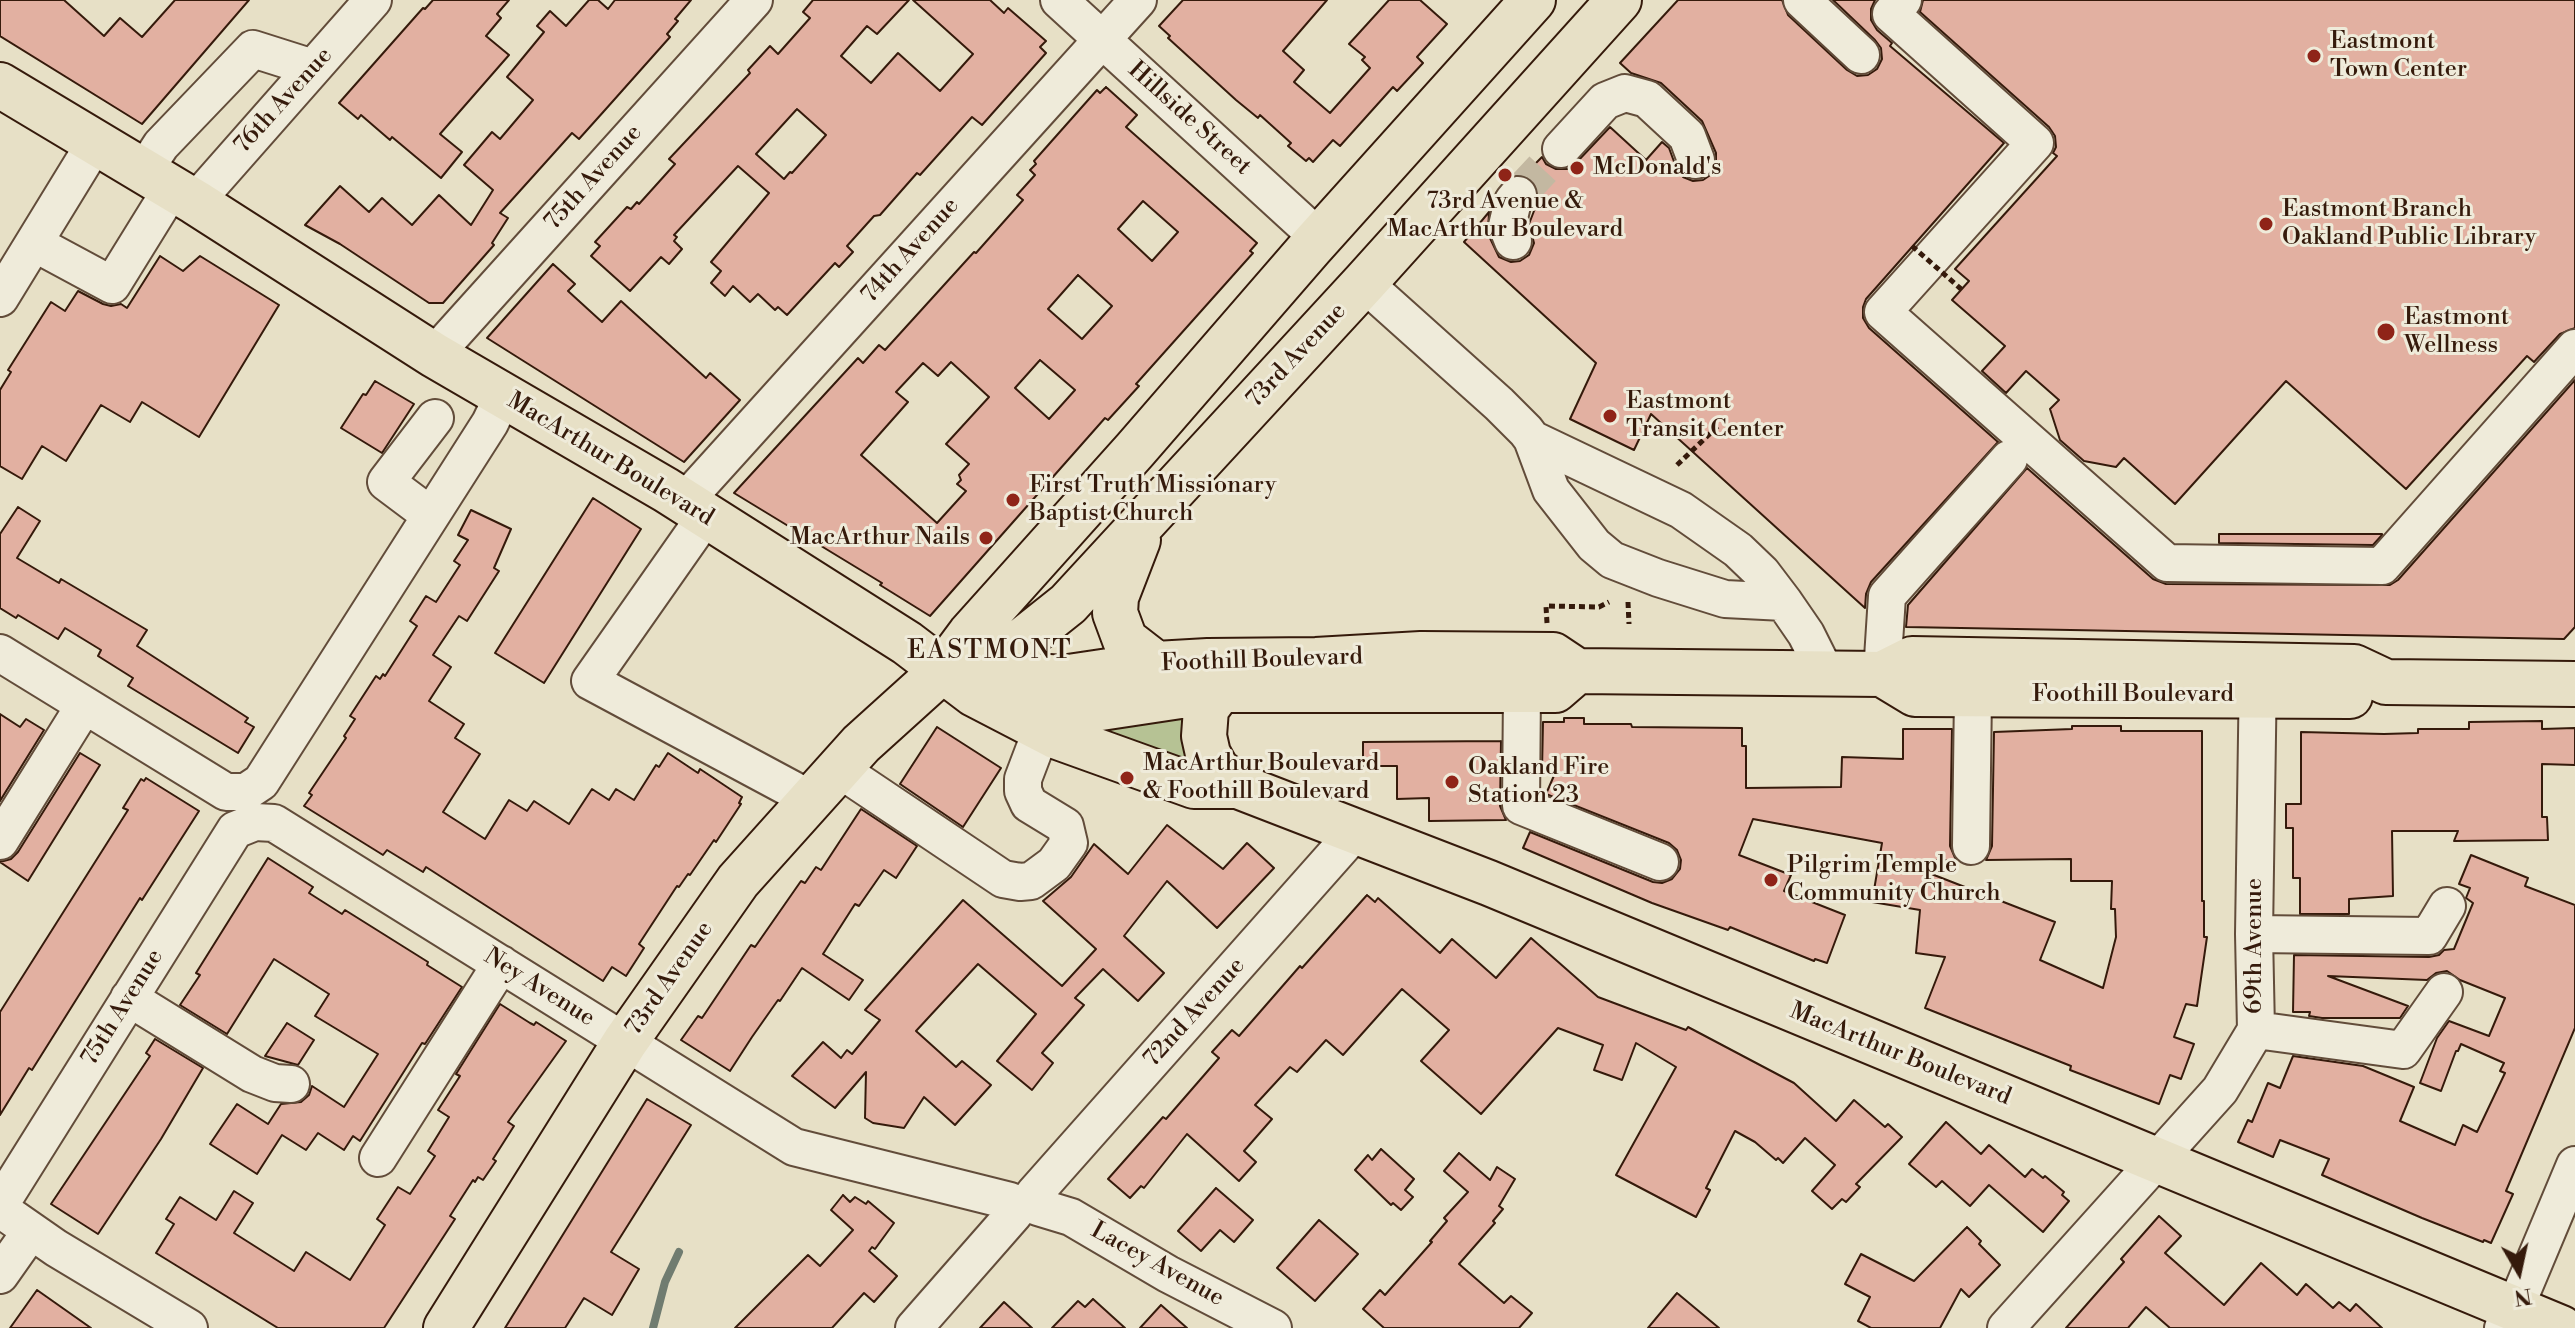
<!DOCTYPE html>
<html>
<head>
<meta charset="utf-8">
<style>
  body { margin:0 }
  #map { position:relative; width:2575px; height:1328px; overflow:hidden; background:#e7e0c6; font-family:"Libre Bodoni",serif }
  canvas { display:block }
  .north { position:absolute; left:2479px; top:1232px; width:80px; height:80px; -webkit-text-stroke:6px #efebda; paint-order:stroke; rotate:171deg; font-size:22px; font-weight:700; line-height:32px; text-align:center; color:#351a0b }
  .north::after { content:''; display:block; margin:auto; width:28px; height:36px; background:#351a0b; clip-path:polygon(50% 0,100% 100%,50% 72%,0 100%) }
</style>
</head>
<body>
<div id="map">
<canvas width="2575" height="1328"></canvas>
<div class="north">N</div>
</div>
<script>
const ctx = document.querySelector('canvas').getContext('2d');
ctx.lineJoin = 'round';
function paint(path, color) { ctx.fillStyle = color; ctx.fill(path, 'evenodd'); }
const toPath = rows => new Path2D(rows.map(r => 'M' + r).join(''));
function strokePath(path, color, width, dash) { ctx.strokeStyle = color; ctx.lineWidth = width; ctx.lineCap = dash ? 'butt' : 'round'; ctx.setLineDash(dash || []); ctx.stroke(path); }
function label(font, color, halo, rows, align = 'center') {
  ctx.font = font + ' "Libre Bodoni",serif'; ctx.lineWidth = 6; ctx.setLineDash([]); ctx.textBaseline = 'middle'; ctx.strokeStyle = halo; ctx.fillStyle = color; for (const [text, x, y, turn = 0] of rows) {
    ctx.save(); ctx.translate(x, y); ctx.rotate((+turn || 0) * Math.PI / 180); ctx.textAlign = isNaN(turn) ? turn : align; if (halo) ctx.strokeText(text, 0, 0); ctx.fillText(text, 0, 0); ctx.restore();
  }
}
paint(toPath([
  [1192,710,1196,773,1078,727]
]), '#b6c294');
strokePath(toPath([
  [653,1328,665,1282,679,1252]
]), '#707c70', 8);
const building = toPath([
  [0,0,64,0,104,36,120,18,142,37,175,0,249,0,142,124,0,36,0,0],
  [433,0,509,0,497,14,501,18,486,36,509,55,440,134,462,152,441,178,392,137,390,140,361,115,358,119,339,103,423,8,425,9,433,0],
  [589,0,598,0,608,9,615,0,691,0,675,19,678,21,667,34,670,37,605,110,579,139,572,133,500,213,508,218,492,243,494,245,443,303,429,303,340,244,305,225,340,186,369,212,382,198,412,225,439,195,471,225,493,190,464,165,492,132,500,139,533,100,507,77,544,32,537,26,550,11,566,26,589,0],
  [813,0,909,0,877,34,867,26,841,56,871,83,898,53,940,91,973,54,913,0,990,0,1004,13,1008,8,1046,41,1040,47,1046,53,982,125,972,117,920,175,917,173,880,215,874,216,847,246,853,252,839,267,835,263,787,315,778,307,775,310,758,294,750,302,733,286,725,296,711,283,721,271,711,262,769,193,738,166,674,235,677,237,674,241,682,249,669,264,661,257,630,291,591,256,600,246,595,242,627,207,631,209,637,202,639,204,675,164,669,159,750,73,748,70,770,46,778,54,810,18,803,12,813,0],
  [797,109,826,135,792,173,790,172,784,179,756,154,797,109],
  [1183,0,1327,0,1283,51,1304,70,1294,82,1330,113,1370,68,1362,60,1365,57,1349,44,1389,0,1420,0,1447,24,1417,57,1423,63,1397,91,1393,87,1340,146,1333,140,1313,162,1309,158,1306,161,1288,146,1291,143,1260,115,1258,118,1236,100,1168,38,1170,36,1159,26,1183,0],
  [1678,0,1782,0,1788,15,1847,70,1857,76,1868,75,1877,69,1882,59,1881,48,1875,40,1833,0,1875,0,1871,9,1871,20,1877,30,1892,43,1890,46,2004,143,1866,299,1863,307,1863,318,1869,328,1998,442,1871,582,1866,594,1865,608,1651,414,1634,450,1570,419,1596,363,1464,242,1489,212,1488,234,1499,257,1511,262,1520,261,1529,255,1534,243,1529,224,1539,198,1537,187,1532,179,1524,175,1542,157,1546,164,1556,169,1568,169,1576,163,1610,127,1646,160,1662,142,1669,148,1676,167,1683,177,1693,181,1703,180,1712,174,1716,164,1716,153,1702,121,1661,83,1631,73,1620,63,1678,0],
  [1923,0,2575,0,2575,328,2560,334,2534,362,2527,356,2406,489,2286,381,2175,504,2124,458,2116,467,2084,461,2060,440,2050,409,2059,400,2026,371,2006,393,1982,371,2005,346,1952,300,1969,281,1955,269,2057,156,2053,153,2056,147,2055,136,2049,127,1920,12,1923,0],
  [1106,87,1137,115,1126,127,1257,243,1250,251,1253,253,1136,384,1139,386,1108,420,1105,418,930,616,880,585,882,583,734,493,858,358,863,363,879,345,885,350,974,252,976,253,1023,200,1017,195,1035,175,1030,170,1036,164,1034,161,1097,90,1100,93,1106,87],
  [1143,201,1178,232,1152,261,1118,229,1143,201],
  [1078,275,1112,306,1082,339,1048,309,1078,275],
  [1040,360,1075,390,1049,419,1015,388,1040,360],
  [951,362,989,397,946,444,969,464,959,475,961,480,957,484,966,491,937,523,861,455,908,402,896,392,923,363,938,376,951,362],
  [160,256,183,271,200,256,279,305,199,437,142,402,130,422,101,405,66,461,42,446,22,479,0,466,0,390,11,372,8,370,51,302,65,311,78,291,103,304,111,306,121,304,127,308,160,256],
  [553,264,575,284,568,291,602,322,621,301,706,378,710,373,740,400,684,462,487,338,553,264],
  [2575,380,2575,627,2564,639,1906,627,1908,605,2027,468,2153,579,2166,584,2390,585,2398,580,2575,380],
  [375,381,414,404,382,453,341,428,363,394,366,395,375,381],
  [593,498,641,529,544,683,495,653,593,498],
  [18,507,40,521,17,558,59,583,61,579,147,630,137,646,248,718,245,722,254,727,238,753,128,686,133,678,98,656,101,650,65,628,58,639,18,615,16,618,0,608,0,534,18,507],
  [471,510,511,529,494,568,499,571,467,621,459,616,433,655,451,667,429,701,464,724,455,738,480,754,443,812,485,839,509,800,527,811,534,801,569,824,592,789,609,800,616,789,634,800,656,765,659,767,668,753,698,773,700,769,742,797,739,803,741,804,716,842,714,840,690,875,688,874,679,887,677,886,639,944,644,948,626,976,612,967,603,981,426,867,423,872,387,850,383,855,304,806,312,795,309,793,346,738,344,736,355,719,350,716,376,676,380,679,383,674,385,676,417,626,410,621,426,596,436,602,460,565,454,561,468,540,458,535,471,510],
  [2219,534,2382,534,2382,535,2373,545,2219,543,2219,534],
  [0,714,20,727,26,719,44,730,0,801,0,714],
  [1564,718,1584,718,1584,724,1631,724,1632,727,1742,728,1742,746,1746,746,1746,788,1841,787,1842,757,1903,759,1903,729,1952,729,1950,846,1956,860,1898,861,2055,922,2040,960,2103,988,2116,937,2115,909,2111,909,2112,881,2071,881,2071,859,1986,860,1992,846,1994,732,2072,729,2072,726,2121,726,2121,731,2202,731,2202,901,2204,901,2204,937,2207,937,2197,1006,2186,1004,2174,1037,2194,1044,2181,1079,2170,1075,2159,1104,2070,1070,2071,1066,1925,1008,1945,957,1916,953,1920,910,1872,902,1882,843,1753,819,1739,855,1791,875,1784,891,1845,915,1827,963,1815,959,1814,961,1730,927,1728,930,1652,903,1523,848,1530,832,1653,882,1662,883,1672,879,1680,869,1681,860,1677,850,1669,843,1546,794,1556,771,1542,771,1543,722,1564,722,1564,718],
  [2542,721,2542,729,2575,728,2575,765,2542,764,2542,817,2547,817,2548,840,2454,841,2458,831,2392,831,2393,896,2349,899,2349,914,2300,914,2300,878,2293,878,2293,828,2286,828,2286,804,2301,804,2301,732,2384,734,2418,733,2418,729,2469,729,2469,722,2542,721],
  [937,727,1001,768,963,827,900,784,937,727],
  [1501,741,1500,806,1506,820,1429,821,1429,798,1397,799,1397,766,1363,766,1363,742,1501,741],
  [80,753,100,765,28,881,0,862,11,859,18,852,80,753],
  [146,778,199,811,142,900,140,898,32,1070,29,1068,0,1115,0,1012,128,810,123,808,141,779,144,781,146,778],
  [861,809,917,846,896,878,884,870,859,906,855,904,823,954,863,980,849,1000,802,968,780,1001,778,1000,752,1037,730,1071,681,1040,698,1016,702,1018,751,945,755,947,801,881,805,883,816,867,821,870,861,809],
  [1167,825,1223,869,1247,843,1274,868,1217,928,1167,881,1124,936,1164,973,1138,1001,1103,969,1075,998,1084,1005,1042,1053,1053,1063,1032,1090,997,1061,1036,1014,978,964,916,1031,956,1067,962,1061,991,1085,955,1125,924,1097,904,1128,873,1123,865,1118,866,1072,835,1108,792,1076,823,1042,841,1058,847,1050,852,1054,880,1020,865,1010,963,900,1062,986,1096,949,1043,901,1071,877,1094,844,1128,874,1167,825],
  [2471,855,2528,878,2525,886,2575,905,2575,1028,2506,1191,2513,1194,2491,1243,2484,1240,2483,1242,2422,1218,2322,1175,2329,1159,2280,1140,2273,1157,2238,1142,2248,1120,2252,1122,2268,1083,2280,1088,2293,1056,2363,1066,2414,1087,2400,1121,2455,1145,2463,1125,2477,1132,2505,1073,2500,1071,2504,1063,2461,1044,2458,1051,2456,1051,2441,1091,2420,1083,2437,1038,2449,1021,2489,1036,2505,998,2460,980,2447,971,2436,973,2427,980,2328,976,2408,1006,2400,1018,2322,1018,2309,1016,2310,1012,2293,1012,2294,955,2429,957,2439,955,2444,950,2454,949,2473,903,2466,898,2470,888,2459,884,2471,855],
  [268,858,313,887,309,893,342,914,345,910,428,962,427,965,462,987,425,1044,422,1043,360,1141,353,1136,344,1150,318,1133,306,1150,282,1135,257,1174,210,1144,237,1104,268,1124,281,1104,301,1102,309,1095,312,1086,344,1107,378,1054,315,1016,329,994,274,959,227,1034,180,1005,200,975,196,973,268,858],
  [1367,895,1375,902,1378,898,1440,953,1452,939,1496,978,1531,938,1598,997,1686,1030,1688,1027,1794,1083,1836,1121,1854,1100,1885,1127,1888,1124,1902,1137,1856,1184,1860,1187,1846,1202,1842,1199,1832,1209,1812,1191,1835,1165,1805,1138,1783,1163,1778,1158,1776,1160,1755,1142,1735,1131,1706,1188,1710,1190,1696,1217,1616,1175,1676,1067,1636,1043,1622,1080,1594,1070,1603,1045,1558,1028,1481,1114,1421,1061,1449,1030,1402,989,1343,1055,1326,1040,1297,1072,1290,1067,1255,1105,1272,1119,1244,1151,1256,1162,1239,1181,1187,1134,1144,1188,1141,1186,1130,1198,1108,1179,1163,1117,1166,1119,1219,1058,1212,1052,1232,1030,1239,1036,1300,966,1302,968,1367,895],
  [500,1004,530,1023,534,1025,536,1022,566,1041,508,1122,514,1126,493,1159,496,1161,483,1180,478,1177,475,1182,473,1180,450,1216,455,1219,384,1328,278,1328,156,1253,174,1224,166,1219,180,1197,216,1220,234,1191,253,1203,234,1233,294,1271,306,1252,350,1280,385,1225,377,1219,398,1187,410,1194,435,1156,428,1151,449,1117,438,1110,460,1076,456,1074,500,1004],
  [287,1023,314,1040,298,1065,265,1056,287,1023],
  [155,1039,203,1068,161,1139,98,1234,51,1204,150,1056,146,1053,155,1039],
  [647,1099,691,1125,611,1252,639,1269,612,1315,584,1298,565,1328,505,1328,647,1099],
  [1946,1122,1981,1154,1989,1145,2025,1177,2032,1169,2043,1178,2045,1176,2064,1192,2062,1195,2069,1201,2043,1232,1989,1185,1970,1206,1942,1181,1936,1187,1909,1164,1946,1122],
  [1381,1149,1414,1179,1405,1190,1413,1197,1401,1210,1393,1203,1391,1205,1355,1170,1368,1155,1372,1160,1381,1149],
  [1459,1153,1490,1180,1497,1167,1515,1179,1499,1206,1503,1209,1493,1221,1495,1223,1459,1264,1504,1303,1511,1296,1532,1313,1519,1328,1384,1328,1363,1309,1380,1290,1385,1295,1432,1242,1430,1241,1447,1221,1444,1218,1468,1192,1444,1171,1459,1153],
  [1216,1188,1253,1220,1234,1242,1220,1230,1201,1251,1178,1231,1216,1188],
  [843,1195,850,1202,855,1197,866,1204,868,1201,894,1223,875,1249,872,1247,869,1251,897,1276,874,1302,864,1293,832,1328,735,1328,808,1255,820,1266,853,1230,831,1210,843,1195],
  [2159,1216,2181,1236,2165,1253,2224,1305,2261,1263,2297,1295,2306,1284,2333,1308,2339,1302,2350,1311,2356,1304,2382,1328,2170,1328,2146,1307,2128,1328,2066,1328,2124,1262,2121,1259,2159,1216],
  [1319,1220,1358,1254,1315,1301,1277,1268,1319,1220],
  [1967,1227,1981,1241,1979,1244,2000,1265,1969,1297,1961,1289,1940,1328,1871,1328,1858,1321,1870,1297,1845,1284,1861,1254,1914,1281,1967,1227],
  [37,1290,91,1328,10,1328,37,1290],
  [1677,1293,1719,1328,1648,1328,1677,1293],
  [1093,1299,1125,1328,1052,1328,1078,1301,1085,1307,1093,1299],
  [1004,1302,1032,1328,980,1328,1004,1302],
  [1161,1305,1187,1328,1140,1328,1161,1305]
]);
paint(building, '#e2b0a1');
strokePath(building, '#351a0b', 2);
strokePath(toPath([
  [1518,195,1561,149]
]), '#c3b8a1', 36, [36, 18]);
const minor = toPath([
  [1059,0,1319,238],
  [1802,0,1861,55],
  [1903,0,1891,14,2035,143,1883,312,2167,563,2382,566,2575,348],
  [1561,149,1605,101,1625,93,1647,99,1687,136,1696,160],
  [144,171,161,145,253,49,313,68],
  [195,202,373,0],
  [1513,241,1507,226,1513,201,1518,195],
  [34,243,112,285,172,188],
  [1364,283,1499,404,1526,431,1532,439,1551,490,1594,545,1612,560,1658,578,1725,599,1784,602],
  [0,298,95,143],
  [434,355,754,0],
  [1532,439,1681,510,1738,550,1762,573,1784,602,1806,634,1826,674],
  [684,502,1138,0],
  [430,515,386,482,435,418],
  [705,517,590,681,812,800],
  [0,653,226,792,246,792,261,782,490,423,503,396],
  [1882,674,1887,596,2009,459],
  [1522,690,1521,806,1660,862],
  [839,769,1003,879,1020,882,1031,881,1054,864,1069,843,1065,826,1029,804,1023,791,1023,779,1042,729],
  [0,841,84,706],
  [1971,846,1973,694],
  [2254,934,2429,936,2447,906],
  [129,998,252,1074,275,1083,291,1084],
  [2256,1030,2403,1050,2444,992],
  [378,1158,501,964],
  [1034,1194,1355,832],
  [0,1205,235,830,255,822,274,823,794,1147,1010,1201],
  [1038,1207,1071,1217,1168,1274,1273,1328],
  [0,1209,56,1248,189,1328],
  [0,1275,31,1231],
  [914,1328,1014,1214],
  [2006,1328,2220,1090,2256,1030,2254,934,2258,670],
  [2503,1328,2515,1308,2575,1165]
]);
const major = toPath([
  [0,85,195,202,434,355,666,490,907,643,974,694,1055,736,1194,786,1238,786],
  [1138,540,1116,597,1115,613,1125,640,1156,664],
  [962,664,1014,647,1068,604,1364,283,1619,0],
  [944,669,1062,678,1156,664,1208,661,1316,660,1421,654,1553,655,1577,671,1882,674,1912,659,2354,667,2386,682,2575,684],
  [1882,674,1915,694,2350,696],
  [1220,690,1206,709,1204,736,1208,754,1217,770,1238,786,1489,883,2561,1328],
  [1017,710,1074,712,1220,690,1555,690,1577,671],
  [446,1328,625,1042,738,881,861,744,944,669,970,634,1135,450,1311,247,1533,0]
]);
strokePath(minor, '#624c3a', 40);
strokePath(major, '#351a0b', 48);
strokePath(toPath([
  [1677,465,1718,426],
  [1628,602,1629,624],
  [1547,623,1546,606,1599,607,1609,602]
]), '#351a0b', 5, [6, 4]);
strokePath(minor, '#efebda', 36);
strokePath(major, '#e7e0c6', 44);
strokePath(toPath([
  [1912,246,1961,289]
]), '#351a0b', 5, [6, 4]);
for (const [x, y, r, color] of [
  [2314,56,8,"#8f2418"],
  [1577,168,8,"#8f2418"],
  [1505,175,8,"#8f2418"],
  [2266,224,8,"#8f2418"],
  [2386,332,10,"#8f2418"],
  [1610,416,8,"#8f2418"],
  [1013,500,8,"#8f2418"],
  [986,538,8,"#8f2418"],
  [1127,778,8,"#8f2418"],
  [1452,782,8,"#8f2418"],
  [1771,880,8,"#8f2418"]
]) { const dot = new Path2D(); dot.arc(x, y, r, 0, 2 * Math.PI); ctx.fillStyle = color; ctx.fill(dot); strokePath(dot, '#efebda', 3); }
label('24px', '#351a0b', '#efebda', [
  ["Eastmont",2330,42],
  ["Town Center",2330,70],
  ["McDonald's",1593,168],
  ["73rd Avenue &",1505,202,"center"],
  ["MacArthur Boulevard",1505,230,"center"],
  ["Eastmont Branch",2282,210],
  ["Oakland Public Library",2282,238],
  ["Eastmont",2404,318],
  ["Wellness",2404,346],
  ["Eastmont",1626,402],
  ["Transit Center",1626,430],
  ["First Truth Missionary",1029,486],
  ["Baptist Church",1029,514],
  ["MacArthur Nails",970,538,"right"],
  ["MacArthur Boulevard",1143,764],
  ["& Foothill Boulevard",1143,792],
  ["Oakland Fire",1468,768],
  ["Station 23",1468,796],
  ["Pilgrim Temple",1787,866],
  ["Community Church",1787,894]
], 'left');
label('24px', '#351a0b', '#efebda', [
  ["76th Avenue",284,101,-48],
  ["Hillside Street",1189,119,42],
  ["75th Avenue",594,178,-48],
  ["74th Avenue",911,251,-48],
  ["73rd Avenue",1297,356,-47],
  ["MacArthur Boulevard",610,460,31],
  ["Foothill Boulevard",1262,661,-2],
  ["Foothill Boulevard",2133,695],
  ["69th Avenue",2255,946,-90],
  ["73rd Avenue",670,979,-55],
  ["Ney Avenue",539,988,32],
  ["75th Avenue",123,1008,-58],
  ["72nd Avenue",1195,1013,-48],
  ["MacArthur Boulevard",1900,1055,22],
  ["Lacey Avenue",1157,1265,29]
]);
ctx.letterSpacing = '2px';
label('26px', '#351a0b', '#efebda', [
  ["EASTMONT",990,652]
]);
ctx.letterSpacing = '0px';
</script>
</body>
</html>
